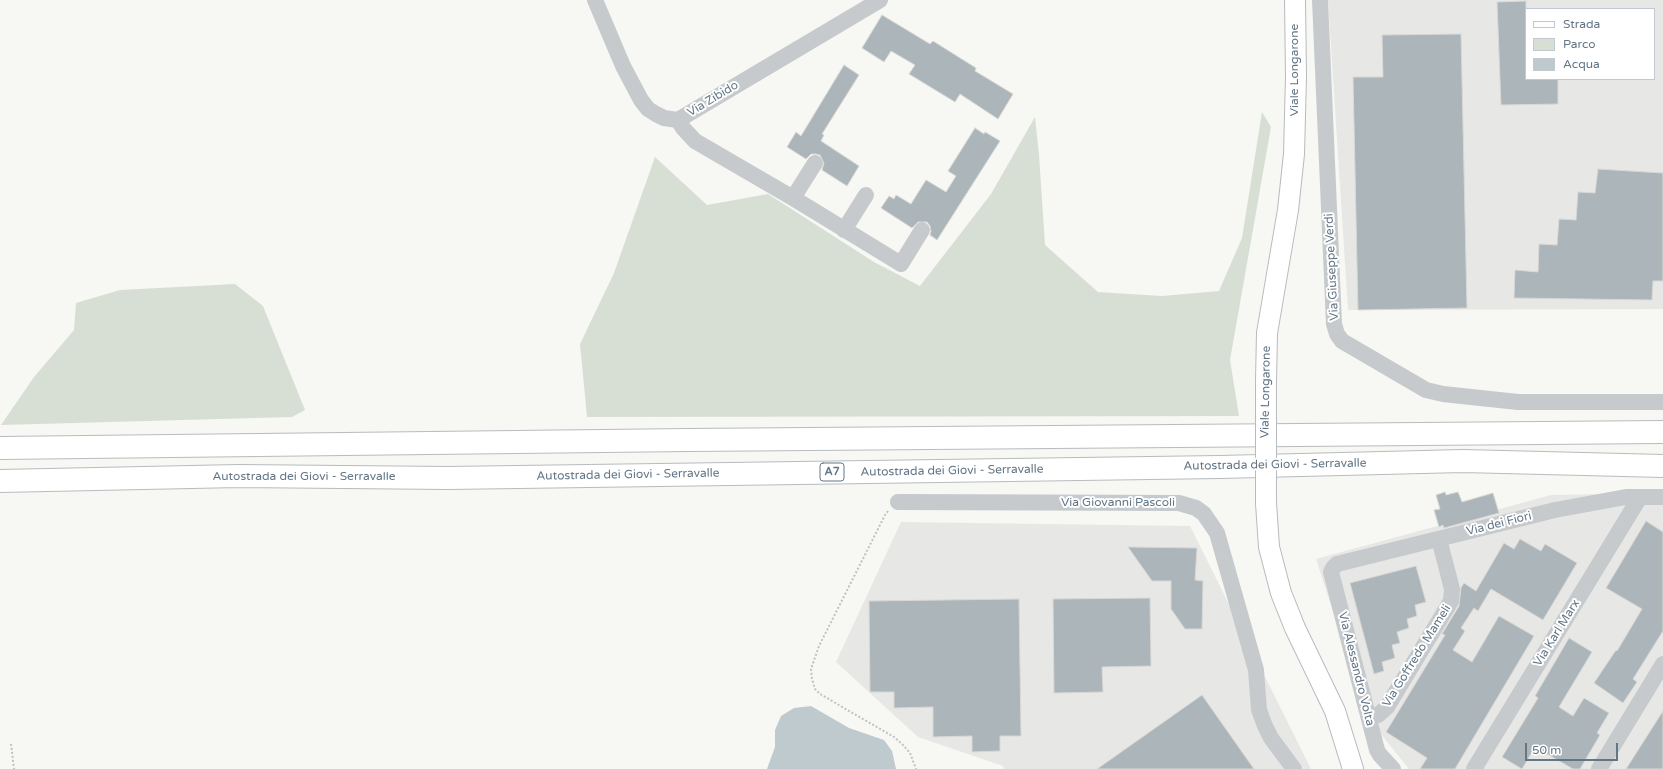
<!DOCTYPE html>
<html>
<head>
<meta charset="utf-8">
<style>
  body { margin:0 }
  #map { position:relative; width:1663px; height:769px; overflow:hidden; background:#f7f7f3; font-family:"Varela Round",sans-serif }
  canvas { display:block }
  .legend { position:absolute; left:1525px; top:8px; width:130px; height:72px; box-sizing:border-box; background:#fff; border:1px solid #c1c8cf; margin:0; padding:5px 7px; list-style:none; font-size:12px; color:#637686 }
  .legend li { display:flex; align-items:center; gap:8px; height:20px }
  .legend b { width:20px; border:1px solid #c1c8cf }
  .scale { position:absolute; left:1525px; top:743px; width:93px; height:18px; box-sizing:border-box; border:2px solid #637686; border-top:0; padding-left:5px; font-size:12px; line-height:14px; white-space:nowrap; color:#637686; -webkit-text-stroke:3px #fff; paint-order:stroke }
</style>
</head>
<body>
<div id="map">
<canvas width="1663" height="769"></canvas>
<ul class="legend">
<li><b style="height:5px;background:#fff"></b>Strada</li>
<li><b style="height:11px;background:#d7dfd4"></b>Parco</li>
<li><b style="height:11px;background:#bfcacf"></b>Acqua</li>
</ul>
<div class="scale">50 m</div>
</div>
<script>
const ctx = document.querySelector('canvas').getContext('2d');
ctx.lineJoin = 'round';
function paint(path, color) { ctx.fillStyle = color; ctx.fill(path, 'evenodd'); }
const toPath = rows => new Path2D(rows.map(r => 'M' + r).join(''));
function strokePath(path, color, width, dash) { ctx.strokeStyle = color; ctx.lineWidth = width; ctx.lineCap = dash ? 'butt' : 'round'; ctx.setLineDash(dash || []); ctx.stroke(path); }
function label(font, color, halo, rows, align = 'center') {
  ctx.font = font + ' "Varela Round",sans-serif'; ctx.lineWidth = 4; ctx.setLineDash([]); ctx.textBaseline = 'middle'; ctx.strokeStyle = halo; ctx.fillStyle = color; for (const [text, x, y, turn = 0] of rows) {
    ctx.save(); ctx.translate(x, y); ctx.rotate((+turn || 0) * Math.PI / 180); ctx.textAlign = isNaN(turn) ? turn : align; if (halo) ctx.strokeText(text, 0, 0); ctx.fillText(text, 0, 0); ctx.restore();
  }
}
paint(toPath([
  [1328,0,1663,0,1663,309,1348,310],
  [1526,9,1654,9,1654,79,1526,79],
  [1663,493,1663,769,1409,769,1367,717,1316,559,1551,495],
  [901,522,1190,526,1311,769,1004,769,1003,766,918,737,836,662]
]), '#e7e8e6');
paint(toPath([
  [1262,112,1271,127,1230,360,1239,416,587,417,580,344,614,273,655,157,707,205,768,194,874,262,920,286,991,194,1035,117,1039,155,1045,245,1098,292,1162,296,1219,291,1242,238],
  [235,284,263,306,305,410,292,417,1,425,34,377,74,330,76,303,120,290]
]), '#d7dfd4');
paint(toPath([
  [811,706,849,728,884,740,892,751,896,769,767,769,775,747,775,730,781,716,794,708]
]), '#bfcacf');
const building = toPath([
  [1526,1,1526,79,1558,79,1558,104,1501,105,1497,2,1526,1],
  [882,15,930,44,933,41,976,68,975,71,1013,94,998,119,960,94,955,102,909,74,915,65,891,51,884,62,862,48,882,15],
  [1461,34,1467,308,1358,310,1353,77,1383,77,1382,35,1461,34],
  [844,65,859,75,822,134,824,135,821,141,859,166,847,186,822,170,824,163,820,155,816,154,811,154,806,159,787,147,796,132,801,136,844,65],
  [975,128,984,134,985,132,1000,141,937,240,930,235,931,231,930,226,927,222,918,222,912,228,881,208,889,196,894,199,896,195,911,204,926,180,946,192,956,176,948,171,975,128],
  [1598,169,1663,173,1663,281,1653,281,1652,300,1514,298,1515,270,1538,272,1539,244,1557,245,1559,219,1576,220,1578,192,1595,193,1598,169],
  [1445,492,1446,495,1458,492,1462,502,1493,493,1499,513,1444,528,1443,525,1439,527,1434,510,1440,509,1436,495,1445,492],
  [1646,521,1663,532,1663,631,1633,679,1637,682,1623,703,1594,683,1616,650,1617,651,1642,609,1606,588,1646,521],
  [1520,539,1541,551,1545,544,1577,563,1543,620,1491,589,1478,611,1474,608,1461,628,1465,631,1453,650,1472,662,1499,616,1534,636,1455,769,1420,769,1427,758,1386,732,1445,635,1442,634,1459,606,1461,588,1464,583,1476,591,1504,543,1514,549,1520,539],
  [1128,547,1197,548,1195,580,1203,581,1202,629,1185,629,1171,609,1171,581,1152,581,1128,547],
  [1416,566,1426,602,1415,605,1417,616,1407,619,1409,628,1397,632,1400,643,1392,645,1395,658,1382,662,1384,671,1374,674,1350,583,1416,566],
  [1150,598,1151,666,1102,667,1103,692,1054,693,1053,599,1150,598],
  [1019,599,1021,736,1000,736,1000,751,972,752,972,736,933,737,933,707,894,708,894,692,870,692,869,601,1019,599],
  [1569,638,1592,652,1559,707,1573,716,1584,698,1609,713,1597,733,1600,735,1580,769,1573,769,1535,747,1522,769,1502,757,1538,698,1535,696,1569,638],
  [1202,695,1254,769,1097,769,1202,695],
  [1663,711,1663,769,1626,769,1663,711]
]);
paint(building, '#acb5ba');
strokePath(building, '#d8d8d5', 1);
const major = toPath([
  [1266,381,1267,333,1288,210,1294,154,1296,76,1295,0],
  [1266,503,1269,547,1281,593,1295,628,1335,711,1353,769]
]);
const highway = toPath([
  [0,448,688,440,1663,432],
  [0,481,239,476,448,478,1220,467,1463,461,1663,466]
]);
strokePath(major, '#b7bbbf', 22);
strokePath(highway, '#b8bcbf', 24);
strokePath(toPath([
  [888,511,885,515,819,646,811,669,812,679,815,689,820,694,894,737,903,745,910,753,916,769],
  [11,744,14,769]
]), '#bfc2c4', 2, [2, 2]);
strokePath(toPath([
  [595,0,623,66,641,100,648,109,656,114,664,118,678,120,880,0],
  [1320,0,1334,324,1337,334,1342,341,1426,390,1443,394,1518,402,1663,402],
  [678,120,683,128,695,141,793,198,901,264,922,230],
  [793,198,815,163],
  [844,230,866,195],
  [898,502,1179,503,1196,508,1204,514,1217,533,1256,670,1259,710,1265,726,1271,738,1294,769],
  [1369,718,1378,715,1387,707,1451,601,1452,589,1439,539],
  [1393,769,1380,755,1377,750,1331,572,1333,568,1337,564,1555,510,1626,497,1663,497],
  [1474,769,1640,497],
  [1599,769,1663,664]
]), '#c6cacd', 16);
strokePath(major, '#fff', 20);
strokePath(highway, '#fff', 22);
const majorBridge = toPath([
  [1266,503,1266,381]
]);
strokePath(majorBridge, '#b7bbbf', 22, []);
strokePath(majorBridge, '#fff', 20);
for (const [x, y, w] of [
  [832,472,24]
]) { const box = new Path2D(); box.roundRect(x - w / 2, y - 9, w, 18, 3); ctx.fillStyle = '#fff'; ctx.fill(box); strokePath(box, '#637686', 1); }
label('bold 11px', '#637686', null, [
  ["A7",832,472]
]);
label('12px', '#637686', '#fff', [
  ["Viale Longarone",1295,70,-90],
  ["Via Zibido",713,99,-31],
  ["Via Giuseppe Verdi",1332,267,-93],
  ["Viale Longarone",1266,392,-89],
  ["Autostrada dei Giovi - Serravalle",1275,465,-1],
  ["Autostrada dei Giovi - Serravalle",952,471,-1],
  ["Autostrada dei Giovi - Serravalle",628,475,-1],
  ["Autostrada dei Giovi - Serravalle",304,477],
  ["Via Giovanni Pascoli",1118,503],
  ["Via dei Fiori",1499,524,-14],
  ["Via Karl Marx",1557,633,-58],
  ["Via Goffredo Mameli",1417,656,-58],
  ["Via Alessandro Volta",1356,669,76]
]);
</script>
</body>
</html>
